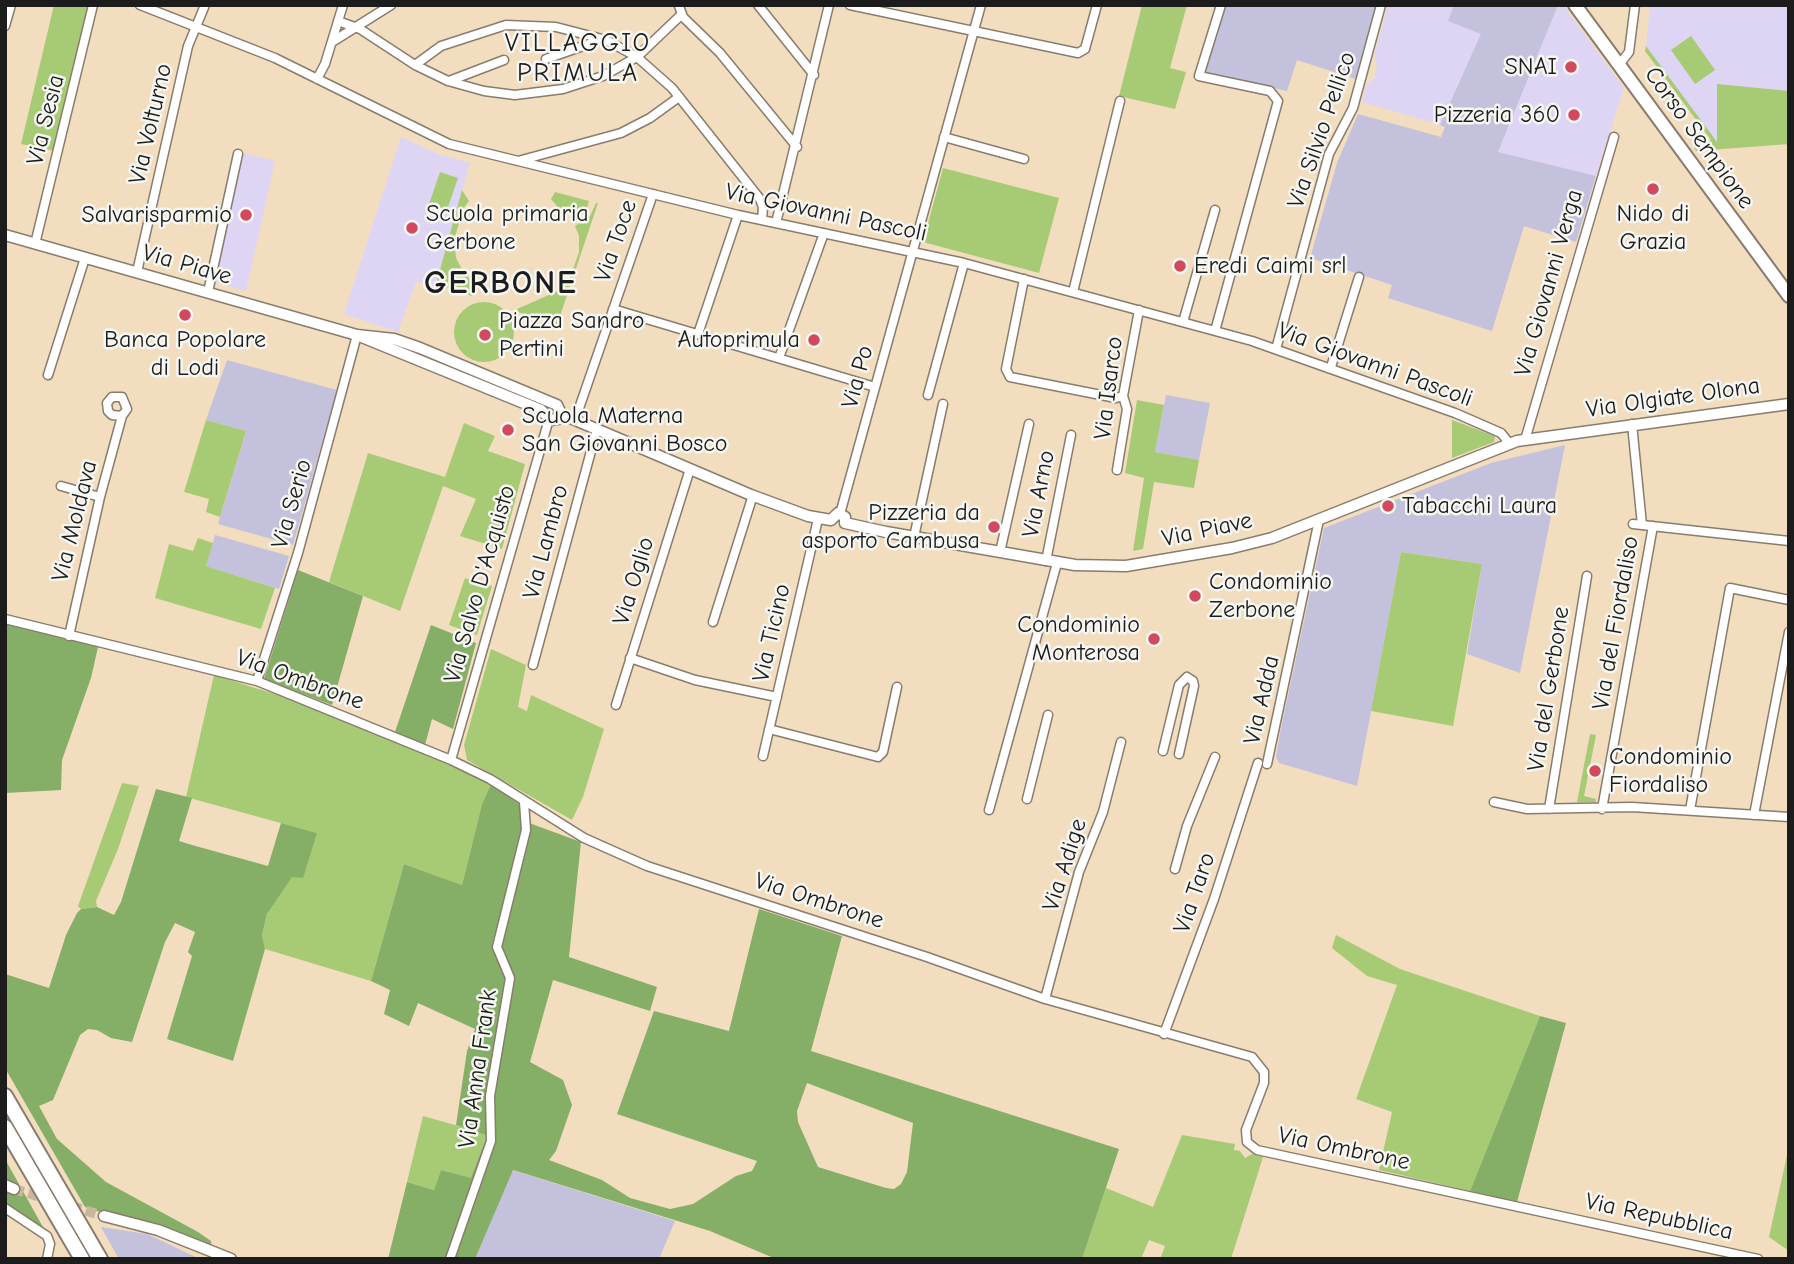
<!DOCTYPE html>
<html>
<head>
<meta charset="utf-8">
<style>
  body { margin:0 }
  #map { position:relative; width:1794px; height:1264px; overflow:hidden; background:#f3ddbf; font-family:"Comic Neue",sans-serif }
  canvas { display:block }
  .frame { position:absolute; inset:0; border:7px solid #1c1c1c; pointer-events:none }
</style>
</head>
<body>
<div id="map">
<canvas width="1794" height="1264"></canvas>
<div class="frame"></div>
</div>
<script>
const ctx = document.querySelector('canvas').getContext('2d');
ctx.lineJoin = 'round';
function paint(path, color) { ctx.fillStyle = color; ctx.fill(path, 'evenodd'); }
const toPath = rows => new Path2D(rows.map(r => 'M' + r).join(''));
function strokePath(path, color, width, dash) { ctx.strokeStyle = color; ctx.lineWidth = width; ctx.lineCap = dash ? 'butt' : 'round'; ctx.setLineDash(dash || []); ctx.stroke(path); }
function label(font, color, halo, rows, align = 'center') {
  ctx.font = font + ' "Comic Neue",sans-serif'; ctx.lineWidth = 5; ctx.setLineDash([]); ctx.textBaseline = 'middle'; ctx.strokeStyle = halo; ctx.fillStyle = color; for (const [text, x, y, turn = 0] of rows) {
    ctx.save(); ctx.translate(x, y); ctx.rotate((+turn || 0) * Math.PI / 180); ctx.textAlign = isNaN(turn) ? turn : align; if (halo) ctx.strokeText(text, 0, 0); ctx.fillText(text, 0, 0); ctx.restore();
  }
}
paint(toPath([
  [1388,5,1454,5,1448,21,1482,34,1440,125,1362,102,1367,83,1374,79,1377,64,1374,57],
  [1558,5,1563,5,1624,88,1596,176,1498,152],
  [1650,5,1789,5,1789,144,1720,147,1646,46],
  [401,137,438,154,470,163,435,286,416,282,398,332,344,314],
  [243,153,275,161,246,291,214,282]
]), '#ded5f5');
paint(toPath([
  [1226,5,1376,5,1356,79,1297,60,1287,91,1205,72],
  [1454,5,1558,5,1498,152,1596,176,1576,242,1524,226,1492,331,1388,298,1392,285,1310,258,1337,163,1358,114,1441,137,1445,127,1440,125,1481,34,1448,21],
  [227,360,337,390,293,545,218,524,246,431,206,420],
  [1166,395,1210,403,1199,460,1155,452],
  [1565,445,1520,673,1467,654,1482,564,1401,552,1357,786,1279,763,1276,757,1281,728,1324,528,1491,463],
  [215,535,289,556,279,589,206,566],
  [512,1170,675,1221,659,1259,475,1259],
  [101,1227,147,1234,200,1259,119,1259]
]), '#c3c1db');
paint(toPath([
  [54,5,90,5,55,151,21,144],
  [1142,5,1187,5,1170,68,1186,72,1175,109,1119,96],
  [1691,36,1715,70,1695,84,1671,50],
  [1646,46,1717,142,1717,84,1789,91,1789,144,1696,151,1694,148,1711,140,1645,51],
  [943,168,1059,198,1039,273,923,242],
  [440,172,458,178,447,210,429,204],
  [462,190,469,201,457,217,460,220,454,240,456,258,464,273,479,287,472,296,436,284],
  [555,192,589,201,586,212,574,219,570,213,565,216,551,199],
  [596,203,598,203,557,325,518,312,517,309,560,290,569,281,579,252,579,236,575,226,590,216],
  '454 332a30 30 0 1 1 60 0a30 30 0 1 1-60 0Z',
  [1137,400,1164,405,1155,452,1199,460,1194,488,1154,482,1143,549,1133,551,1144,478,1125,473],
  [206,420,246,431,220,517,206,512,209,499,184,492],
  [1452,420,1495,436,1494,442,1452,458],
  [464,423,495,436,488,451,525,464,502,549,460,536,476,499,443,486,400,611,329,582,368,453,445,477],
  [198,538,213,543,206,566,275,588,261,629,155,598,169,544,193,551],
  [1401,552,1482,564,1453,726,1371,711],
  [465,578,492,586,477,635,449,625],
  [491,649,526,665,518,707,527,711,531,695,604,729,583,797,572,820,467,760,464,745],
  [214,675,329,711,491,784,482,804,462,885,404,864,371,981,265,949,262,935,267,914,317,833,186,797],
  [1590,734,1596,735,1584,796,1596,799,1596,802,1577,802],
  [122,783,139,786,118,849,96,901,97,907,81,909,78,906],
  [1336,935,1400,969,1540,1016,1470,1191,1379,1170,1392,1112,1356,1099,1397,985,1367,976,1332,948],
  [423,1116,487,1134,471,1179,441,1170,434,1190,407,1182],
  [1182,1135,1235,1144,1234,1150,1240,1151,1245,1158,1252,1154,1263,1157,1231,1259,1160,1259,1165,1246,1149,1240,1141,1259,1082,1259,1106,1188,1153,1207],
  [1789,1146,1789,1251,1769,1237]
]), '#a7cb74');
paint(toPath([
  [298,570,363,596,332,705,264,679],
  [5,622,98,647,91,678,62,760,61,790,5,793],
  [431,625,476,643,453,729,432,719,425,745,395,732],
  [491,784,519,804,521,820,581,842,569,957,657,987,650,1011,553,980,530,1062,563,1080,572,1105,556,1151,549,1160,602,1180,630,1198,670,1209,693,1204,736,1176,752,1171,757,1161,617,1114,654,1011,729,1031,759,909,842,936,811,1051,1119,1149,1082,1259,776,1259,710,1231,513,1170,475,1259,388,1259,407,1182,434,1190,441,1170,471,1178,487,1135,456,1125,467,1051,475,1029,418,1003,409,1026,384,1014,390,990,371,981,404,864,462,885,482,804],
  [807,1083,913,1123,907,1172,901,1184,894,1189,886,1188,818,1167,798,1122,797,1111],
  [156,789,192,798,179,841,192,845,268,866,281,823,317,833,303,878,292,877,267,914,262,935,265,949,233,1061,167,1039,192,956,188,952,195,932,175,923,165,942,132,1042,111,1038,97,1030,88,1029,80,1035,53,1100,39,1106,57,1139,106,1182,198,1232,211,1241,212,1250,85,1207,5,1068,5,974,49,988,66,935,77,913,81,909,97,907,114,915,121,902],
  [1540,1016,1566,1023,1517,1202,1470,1191],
  [5,1159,53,1245,5,1212]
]), '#85af66');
strokePath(toPath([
  [14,1189,104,1216]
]), '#c8b69e', 10, [10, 5]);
const minor = toPath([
  [140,5,275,58,449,144,738,215,964,263,1252,341,1455,413,1501,433,1510,444],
  [758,5,814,75],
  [850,5,1078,53,1085,49,1097,5],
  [679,6,683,17,720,53,797,147],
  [338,21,360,29,415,65,448,81,484,91,515,95,563,89,603,76,637,57,681,15],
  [5,26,11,5],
  [332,42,391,5],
  [546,59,603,39],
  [415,65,441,46,506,25,556,27,606,40,637,57,672,88,760,199,763,207,762,220],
  [1619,65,1629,52,1635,5],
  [317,79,325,64,343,5],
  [449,81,504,60],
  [944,137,1024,159],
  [518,161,621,133,650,118,679,97],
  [776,223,829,5],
  [35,244,93,5],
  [137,272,188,46,205,5],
  [1024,279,1006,369,1010,377,1116,398,1123,396],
  [208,292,238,154],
  [1073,292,1120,101],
  [613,309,875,387],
  [1183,322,1215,210],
  [1215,331,1278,101,1270,91,1199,76,1221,5],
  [698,334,738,215],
  [1276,349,1329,154,1353,108,1381,5],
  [779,358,824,233],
  [1331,367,1359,277],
  [48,375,85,258],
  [928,395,964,263],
  [575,420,653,194],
  [1632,424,1642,525],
  [1525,440,1614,137],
  [1117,470,1127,409,1123,396,1139,310],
  [61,486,100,497],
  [840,514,981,5],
  [1633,524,1789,541],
  [914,537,943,404],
  [1000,552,1029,424],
  [1046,561,1071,435],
  [5,619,257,681,451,760,490,779,584,838,647,866,927,957,1045,999,1252,1057,1264,1072,1264,1083,1246,1130,1247,1142,1257,1150,1758,1259],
  [713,622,753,495],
  [69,636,100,497,122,416,127,409,122,397,112,397,107,403,108,411,112,415,122,416],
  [630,658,695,680,777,697],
  [533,665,597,429],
  [257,681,298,553,357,335],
  [616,705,690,469],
  [769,729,878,757,883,752,897,687],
  [1163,751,1179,685,1187,677,1193,681,1194,686,1179,754],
  [763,756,818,519],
  [451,760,549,419],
  [1267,764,1319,520],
  [1027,799,1048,715],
  [1494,802,1527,809,1632,807,1789,817],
  [1549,809,1587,576],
  [1602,809,1653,526],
  [989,810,1057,563],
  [1690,810,1730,588,1789,600],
  [1754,815,1789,632],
  [1175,869,1187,826,1215,757],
  [1045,999,1079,872,1103,812,1121,742],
  [1164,1034,1214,899,1258,763],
  [5,1208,47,1236,50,1244,47,1259],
  [450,1259,491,1141,490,1096,510,978,497,947,526,830,524,802]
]);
const tertiary = toPath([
  [5,235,357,335,541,410,551,420,558,419,561,414],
  [357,335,394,339,420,348,557,405,561,414,751,495,808,516,831,520],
  [831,520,838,513,845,517,845,523,886,532,1075,565,1126,566,1232,548,1272,538,1517,441,1789,404],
  [5,1185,14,1189],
  [104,1216,158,1230,231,1259]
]);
const primary = toPath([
  [1575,5,1789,296]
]);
const motorway = toPath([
  [5,1096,100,1259],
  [5,1127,82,1259]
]);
strokePath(minor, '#887c6e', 11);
strokePath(tertiary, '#887c6e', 13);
strokePath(primary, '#887c6e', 16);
strokePath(motorway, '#887c6e', 18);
strokePath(minor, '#fff', 8);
strokePath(tertiary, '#fff', 10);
strokePath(primary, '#fff', 12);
strokePath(motorway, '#fff', 14);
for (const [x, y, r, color] of [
  [1571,67,7,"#d1495b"],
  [1574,115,7,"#d1495b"],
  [1653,189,7,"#d1495b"],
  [246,215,7,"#d1495b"],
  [412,228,7,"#d1495b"],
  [1180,266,7,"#d1495b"],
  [185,315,7,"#d1495b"],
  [485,335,7,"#d1495b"],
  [814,340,7,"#d1495b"],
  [508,430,7,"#d1495b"],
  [1388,506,7,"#d1495b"],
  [994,527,7,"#d1495b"],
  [1195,596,7,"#d1495b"],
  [1154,639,7,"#d1495b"],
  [1595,771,7,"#d1495b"]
]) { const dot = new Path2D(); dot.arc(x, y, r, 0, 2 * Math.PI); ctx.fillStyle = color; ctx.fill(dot); strokePath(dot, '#f6f6f2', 2.5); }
label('24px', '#1c1c1c', '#f6f6f2', [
  ["SNAI",1557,67,"right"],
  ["Pizzeria 360",1560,115,"right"],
  ["Scuola primaria",426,214],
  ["Gerbone",426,242],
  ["Nido di",1653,214,"center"],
  ["Grazia",1653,242,"center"],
  ["Salvarisparmio",232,215,"right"],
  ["Eredi Caimi srl",1194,266],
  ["Piazza Sandro",499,321],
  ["Pertini",499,349],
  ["Banca Popolare",185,340,"center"],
  ["di Lodi",185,368,"center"],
  ["Autoprimula",800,340,"right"],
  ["Scuola Materna",522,416],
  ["San Giovanni Bosco",522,444],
  ["Tabacchi Laura",1402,506],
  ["Pizzeria da",980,513,"right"],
  ["asporto Cambusa",980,541,"right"],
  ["Condominio",1209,582],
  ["Zerbone",1209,610],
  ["Condominio",1140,625,"right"],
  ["Monterosa",1140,653,"right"],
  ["Condominio",1609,757],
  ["Fiordaliso",1609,785]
], 'left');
label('24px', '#1c1c1c', '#f6f6f2', [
  ["Via Sesia",46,120,-76],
  ["Via Volturno",151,124,-77],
  ["Via Silvio Pellico",1322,130,-71],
  ["Corso Sempione",1699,138,54],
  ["Via Giovanni Pascoli",826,213,12],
  ["Via Toce",616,241,-71],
  ["Via Piave",187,265,16],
  ["Via Giovanni Verga",1549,283,-74],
  ["Via Giovanni Pascoli",1375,365,20],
  ["Via Po",858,377,-75],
  ["Via Isarco",1109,388,-83],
  ["Via Olgiate Olona",1673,398,-8],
  ["Via Arno",1039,494,-79],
  ["Via Serio",292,504,-74],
  ["Via Moldava",75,521,-76],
  ["Via Piave",1207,530,-12],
  ["Via Lambro",546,542,-75],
  ["Via Oglio",634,581,-73],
  ["Via Salvo D'Acquisto",480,584,-74],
  ["Via del Fiordaliso",1616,623,-80],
  ["Via Ticino",772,633,-77],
  ["Via Ombrone",300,680,20],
  ["Via del Gerbone",1549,689,-81],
  ["Via Adda",1262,700,-77],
  ["Via Adige",1065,865,-72],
  ["Via Taro",1195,893,-71],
  ["Via Ombrone",819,901,18],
  ["Via Anna Frank",478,1069,-82],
  ["Via Ombrone",1344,1149,12],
  ["Via Repubblica",1659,1217,12]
]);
ctx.letterSpacing = '2px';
label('26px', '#1c1c1c', '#f6f6f2', [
  ["VILLAGGIO",578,44],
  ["PRIMULA",578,74]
]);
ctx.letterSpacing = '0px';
ctx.letterSpacing = '2px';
label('bold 32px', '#1c1c1c', '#f6f6f2', [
  ["GERBONE",501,284]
]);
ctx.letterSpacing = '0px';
</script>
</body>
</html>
